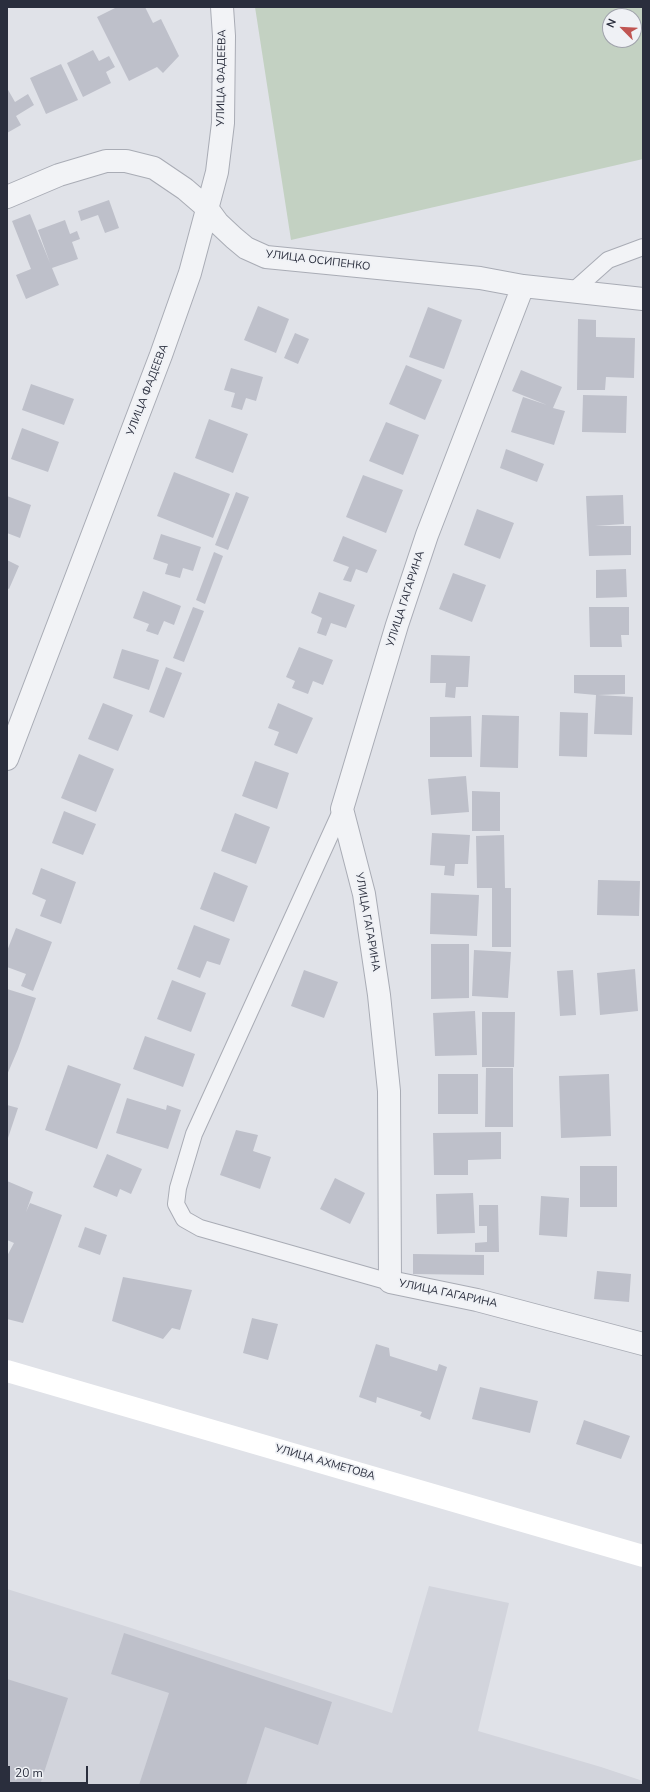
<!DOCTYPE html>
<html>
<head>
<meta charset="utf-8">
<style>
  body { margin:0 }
  #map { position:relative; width:650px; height:1792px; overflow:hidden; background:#e0e2e8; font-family:"Nunito Sans",sans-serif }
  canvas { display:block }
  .frame { position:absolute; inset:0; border:8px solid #2a2e3d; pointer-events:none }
  .north { position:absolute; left:602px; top:8px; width:40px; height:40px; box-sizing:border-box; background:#eff1f5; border:1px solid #a0a3ab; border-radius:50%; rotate:294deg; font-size:11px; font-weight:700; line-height:16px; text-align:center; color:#2a2e3d }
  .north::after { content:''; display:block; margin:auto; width:14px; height:18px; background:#c05552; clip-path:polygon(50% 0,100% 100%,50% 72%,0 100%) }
  .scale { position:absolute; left:8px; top:1766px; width:80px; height:18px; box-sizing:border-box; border:2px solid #2a2e3d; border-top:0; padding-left:5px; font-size:12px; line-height:14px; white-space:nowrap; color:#2a2e3d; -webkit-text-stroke:3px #eff1f5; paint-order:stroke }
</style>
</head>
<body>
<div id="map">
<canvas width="650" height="1792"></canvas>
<div class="frame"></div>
<div class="north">N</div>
<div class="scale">20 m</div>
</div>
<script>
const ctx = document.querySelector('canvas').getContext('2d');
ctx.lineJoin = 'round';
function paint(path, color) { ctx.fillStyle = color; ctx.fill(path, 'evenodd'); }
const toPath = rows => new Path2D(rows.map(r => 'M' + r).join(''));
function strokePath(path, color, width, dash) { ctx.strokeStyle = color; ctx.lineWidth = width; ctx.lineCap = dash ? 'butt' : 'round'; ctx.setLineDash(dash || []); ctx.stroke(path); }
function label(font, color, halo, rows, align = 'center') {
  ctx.font = font + ' "Nunito Sans",sans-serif'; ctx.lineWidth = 3.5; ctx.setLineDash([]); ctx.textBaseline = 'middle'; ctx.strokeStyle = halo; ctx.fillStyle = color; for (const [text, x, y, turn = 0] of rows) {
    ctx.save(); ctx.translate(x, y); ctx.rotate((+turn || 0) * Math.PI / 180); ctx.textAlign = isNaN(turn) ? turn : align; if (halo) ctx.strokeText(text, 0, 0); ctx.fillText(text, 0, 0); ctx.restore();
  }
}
paint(toPath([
  [429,1586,509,1603,478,1731,601,1767,643,1781,643,1785,7,1785,7,1589,128,1627,392,1713]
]), '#d2d4dc');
paint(toPath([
  [255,7,643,7,643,159,291,240],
  [610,16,634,16,634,40,610,40]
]), '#c3d1c2');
paint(toPath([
  [117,7,145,7,153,23,161,19,179,56,163,73,157,67,129,81,97,17],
  [93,50,99,61,109,56,115,67,106,72,111,83,83,97,67,63],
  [61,64,78,100,46,114,30,78],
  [7,88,15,102,28,94,34,105,16,116,21,125,7,133],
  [109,200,119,228,105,233,98,215,81,221,78,211],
  [30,214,50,263,38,230,65,220,70,234,77,231,80,239,72,242,78,259,52,268,59,285,26,299,16,275,31,269,12,221],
  [258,306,289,319,276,353,244,340],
  [428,307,462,320,444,369,409,357],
  [578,319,596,320,596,337,635,338,634,378,606,377,605,390,577,390],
  [295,333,309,339,298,364,284,358],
  [406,365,442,380,425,420,389,404],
  [231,368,263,377,256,401,246,398,242,410,231,407,235,393,224,390],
  [521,370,562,387,553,408,565,411,554,445,511,432,523,397,547,405,512,391],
  [31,384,74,399,64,425,22,410],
  [583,395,627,396,626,433,582,432],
  [209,419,248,434,233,473,195,458],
  [386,422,419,435,403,475,369,461],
  [22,428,59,442,48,472,11,459],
  [506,449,544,464,537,482,500,468],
  [174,472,230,494,213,538,157,516],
  [363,475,403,490,386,533,346,517],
  [236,492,249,497,228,550,215,545],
  [623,495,624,524,595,526,631,526,631,555,589,556,586,496],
  [7,496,31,505,20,538,7,533],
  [477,509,514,523,500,559,464,545],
  [161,534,201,547,193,571,183,568,180,578,165,574,168,564,153,559],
  [343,536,377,550,367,573,356,569,351,582,343,580,349,567,333,561],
  [214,552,223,556,205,604,196,600],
  [7,560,19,566,9,589,7,588],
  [626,569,627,597,596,598,596,570],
  [453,573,486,585,472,622,439,609],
  [143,591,181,606,174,625,164,621,158,635,146,631,149,624,133,618],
  [319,592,355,605,346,628,331,623,326,636,317,633,322,618,311,613],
  [193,607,204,611,184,662,173,658],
  [589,607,629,607,629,635,621,635,622,647,590,647],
  [299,647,333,660,323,685,313,681,308,694,292,688,295,681,286,677],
  [122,649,159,660,149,690,113,678],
  [431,655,470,656,468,687,456,687,455,698,445,697,446,683,430,683],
  [166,667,182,673,164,718,149,712],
  [574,675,625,675,625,694,598,695,633,697,632,735,594,734,596,695,574,693],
  [103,703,133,715,118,751,88,739],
  [278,703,313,718,297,754,274,745,279,732,268,728],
  [560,712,588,713,587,757,559,756],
  [482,715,519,716,518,768,480,767],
  [471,716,472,757,430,757,430,717],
  [79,754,114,769,96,812,61,798],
  [255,761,289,773,277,809,242,796],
  [466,776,469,812,431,815,428,779],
  [472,791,500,792,500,831,472,831],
  [64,811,96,824,83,855,52,843],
  [235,813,270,827,256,864,221,851],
  [432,833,470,835,468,864,455,864,454,876,444,875,445,866,430,865],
  [504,835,505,888,511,888,511,947,492,947,492,888,477,888,476,836],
  [41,868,76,882,61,924,40,916,46,900,32,894],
  [214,872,248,886,234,922,200,909],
  [598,880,640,881,639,916,597,915],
  [431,893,479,895,477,936,430,934],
  [194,925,230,939,220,965,207,961,200,978,177,969],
  [16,928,52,942,33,991,21,986,26,974,7,967,7,951],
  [431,944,469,944,469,998,431,999],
  [474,950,511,952,508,998,472,996],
  [635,969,638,1011,600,1015,597,973],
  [304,970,338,982,324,1018,291,1006],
  [573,970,576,1015,560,1016,557,971],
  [172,980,206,993,191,1032,157,1019],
  [7,989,36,998,18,1049,7,1075],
  [475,1011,477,1055,435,1056,433,1013],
  [482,1012,515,1012,514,1067,482,1067],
  [145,1036,195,1054,183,1087,133,1069],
  [68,1065,121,1084,97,1149,45,1130],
  [486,1068,513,1068,513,1127,485,1127],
  [438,1074,478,1074,478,1114,438,1114],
  [609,1074,611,1136,561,1138,559,1076],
  [127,1098,166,1110,167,1105,181,1110,168,1149,116,1133],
  [7,1105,18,1108,7,1141],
  [236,1130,258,1135,253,1151,271,1157,260,1189,220,1175],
  [501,1132,501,1159,468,1160,468,1175,434,1175,433,1133],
  [107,1154,142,1169,131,1194,120,1189,117,1197,93,1187],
  [580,1166,617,1166,617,1207,580,1207],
  [335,1178,365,1193,350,1224,320,1209],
  [7,1181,33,1192,26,1212,30,1203,62,1215,23,1323,7,1319,7,1256,14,1243,7,1240],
  [473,1193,475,1233,437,1234,436,1194],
  [541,1196,569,1198,567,1237,539,1235],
  [479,1205,498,1205,499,1252,475,1252,475,1243,487,1242,487,1226,479,1226],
  [85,1227,107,1235,100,1255,78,1247],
  [413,1254,484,1255,484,1275,413,1274],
  [597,1271,631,1274,629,1302,594,1299],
  [123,1277,192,1290,180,1330,172,1328,163,1339,112,1321],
  [252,1318,278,1324,268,1360,243,1353],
  [376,1344,389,1348,390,1356,437,1371,439,1364,447,1367,430,1420,420,1416,422,1412,377,1397,376,1403,359,1397],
  [480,1387,538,1401,530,1433,472,1419],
  [584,1420,630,1436,621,1459,576,1444],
  [124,1633,332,1702,318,1745,265,1727,246,1785,139,1785,169,1693,111,1674],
  [7,1679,68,1698,40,1785,7,1785]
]), '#bec0ca');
const service = toPath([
  [571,293,608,260,643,247],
  [342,809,194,1134,178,1188,176,1204,184,1219,200,1228,390,1282]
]);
const minor = toPath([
  [7,197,59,175,106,161,126,161,154,168,185,189,207,208,218,223,234,238,246,248,266,257,480,278,523,286,643,299],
  [523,286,427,535,397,625,342,809,364,894,379,995,389,1091,390,1282,477,1300,643,1344],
  [7,759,161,355,190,273,217,172,223,123,224,36,222,7]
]);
strokePath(service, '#a9acb5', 18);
strokePath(minor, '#a9acb5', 24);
strokePath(service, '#f2f3f6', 16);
strokePath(minor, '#f2f3f6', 22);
strokePath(toPath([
  [7,1371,643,1556]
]), '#fff', 22);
label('11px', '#2a2e3d', '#eff1f5', [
  ["УЛИЦА ФАДЕЕВА",222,78,-89],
  ["УЛИЦА ОСИПЕНКО",318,261,7],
  ["УЛИЦА ФАДЕЕВА",148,390,-69],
  ["УЛИЦА ГАГАРИНА",406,599,-72],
  ["УЛИЦА ГАГАРИНА",367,922,80],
  ["УЛИЦА ГАГАРИНА",448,1294,12],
  ["УЛИЦА АХМЕТОВА",325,1463,16]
]);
</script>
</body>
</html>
